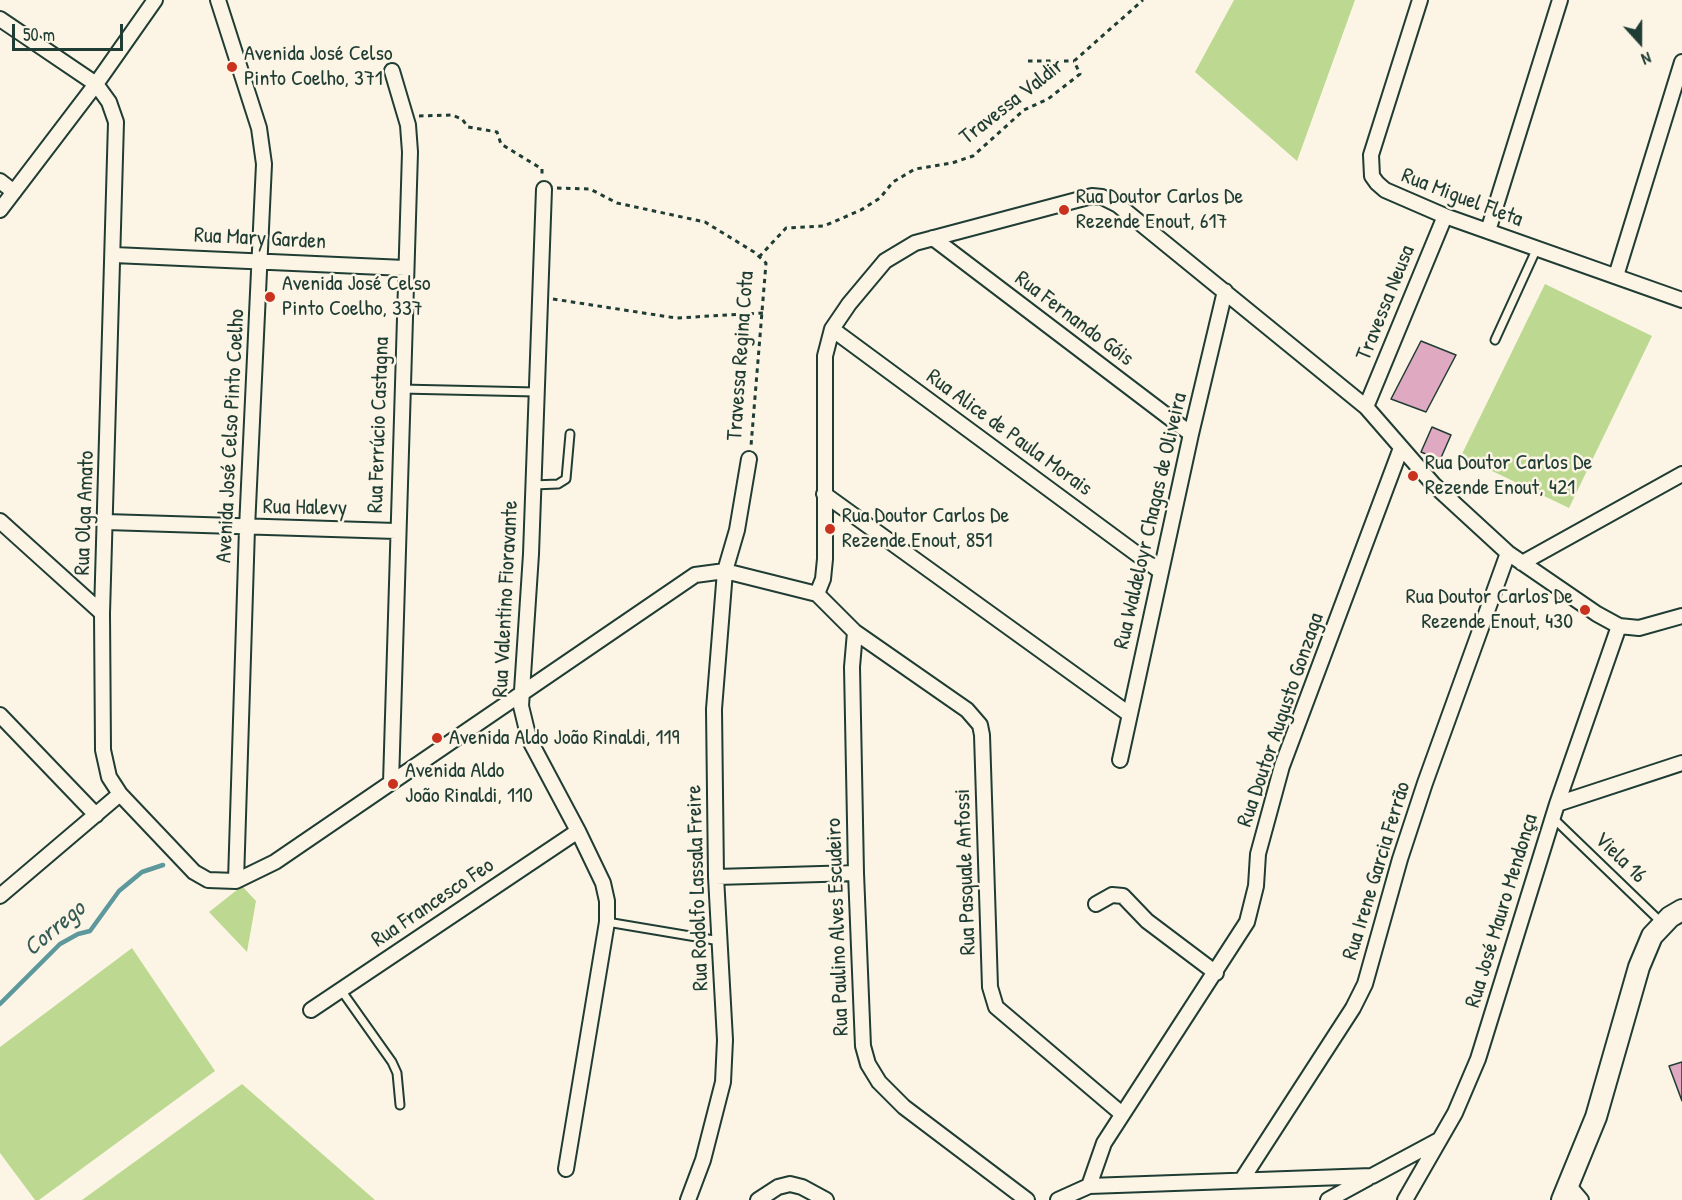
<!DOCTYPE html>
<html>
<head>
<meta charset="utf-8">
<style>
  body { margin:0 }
  #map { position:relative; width:1682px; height:1200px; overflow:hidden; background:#fcf5e5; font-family:"Patrick Hand",sans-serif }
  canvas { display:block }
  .north { position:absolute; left:1610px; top:12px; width:60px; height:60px; -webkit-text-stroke:4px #fcf5e5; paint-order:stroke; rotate:159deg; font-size:16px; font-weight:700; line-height:24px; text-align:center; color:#1f3d34 }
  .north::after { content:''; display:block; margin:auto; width:21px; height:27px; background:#1f3d34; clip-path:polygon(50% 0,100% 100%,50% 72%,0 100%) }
  .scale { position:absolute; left:12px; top:24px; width:111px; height:27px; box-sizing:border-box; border:3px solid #1f3d34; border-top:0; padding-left:8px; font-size:18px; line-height:21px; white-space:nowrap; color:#1f3d34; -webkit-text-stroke:4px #fcf5e5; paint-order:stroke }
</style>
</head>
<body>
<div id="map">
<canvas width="1682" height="1200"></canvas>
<div class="north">N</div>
<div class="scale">50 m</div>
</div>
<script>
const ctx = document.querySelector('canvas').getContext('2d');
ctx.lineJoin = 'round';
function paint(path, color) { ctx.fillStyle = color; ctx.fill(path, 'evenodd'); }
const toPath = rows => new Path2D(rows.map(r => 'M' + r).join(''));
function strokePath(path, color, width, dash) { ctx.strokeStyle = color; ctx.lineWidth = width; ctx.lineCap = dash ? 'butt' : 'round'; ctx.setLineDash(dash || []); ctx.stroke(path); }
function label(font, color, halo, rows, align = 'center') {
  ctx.font = font + ' "Patrick Hand",sans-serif'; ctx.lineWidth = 5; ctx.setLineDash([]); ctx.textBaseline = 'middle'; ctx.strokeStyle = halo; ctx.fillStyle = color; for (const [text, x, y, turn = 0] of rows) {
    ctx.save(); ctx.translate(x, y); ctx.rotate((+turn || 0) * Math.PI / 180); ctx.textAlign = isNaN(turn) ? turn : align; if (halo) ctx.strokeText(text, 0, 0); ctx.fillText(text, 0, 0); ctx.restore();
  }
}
paint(toPath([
  [1234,0,1355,0,1297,161,1195,72],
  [1545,284,1652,336,1569,508,1461,456],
  [242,886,256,901,247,952,209,912],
  [132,948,215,1071,39,1200,35,1200,0,1153,0,1047],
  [242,1084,375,1200,82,1200]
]), '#bdd991');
strokePath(toPath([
  [0,1004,60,944,78,934,90,931,119,891,142,872,163,865]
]), '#5c989c', 4.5);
const building = toPath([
  [1421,341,1456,355,1426,412,1391,399,1421,341],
  [1432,427,1451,435,1440,460,1421,452,1432,427],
  [1682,1062,1682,1101,1669,1066,1682,1062]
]);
paint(building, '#dfa9c1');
strokePath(building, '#1f3d34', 1.5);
const lane = toPath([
  [1495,340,1537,248],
  [401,389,536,392],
  [533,485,558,484,566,479,570,434],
  [1553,818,1662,923],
  [607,922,720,941],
  [341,990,392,1062,397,1073,400,1105]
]);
const street = toPath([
  [218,0,259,128,264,164,247,528,236,881],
  [1420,0,1371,155,1372,176,1377,183,1385,190,1445,216,1682,300],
  [0,19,96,84,109,102,116,122,102,613,103,750,109,777,120,794,194,872,208,880,236,881,275,862,695,575,725,571,817,594,855,632,852,667,856,873,863,1046,868,1064,879,1082,904,1107,1027,1200],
  [0,181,14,192],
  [544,189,531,554,521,706,529,739,578,831,603,883,607,901,607,922,566,1169],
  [0,210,96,84,155,0],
  [1488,231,1560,0],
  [933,238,1191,434],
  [114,255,405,268],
  [1616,276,1682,62],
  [832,329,1160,571],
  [1366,407,1445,216],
  [824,494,1129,714],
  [0,521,102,613],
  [106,522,396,531],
  [1522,563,1682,474],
  [817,594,823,579,825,559,825,356,832,329,849,304,885,261,915,243,1092,196,1102,197,1118,205,1366,407,1434,485,1508,553,1597,614,1619,626,1639,628,1682,616],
  [855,632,967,710,980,725,982,735,990,987,996,1007,1122,1114],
  [0,715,96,815],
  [1120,760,1191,434,1225,291],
  [391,783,410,152,408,125,392,71],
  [1557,804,1682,763],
  [716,877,856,873],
  [0,896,120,794],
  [1096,904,1112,895,1123,896,1147,921,1216,973],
  [311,1010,578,831],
  [1243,1178,1353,1008,1365,984,1400,859,1425,783,1508,553],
  [1089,1186,1104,1143,1247,922,1256,886,1258,854,1282,766,1401,448],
  [1569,1186,1581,1200],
  [688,1200,703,1160,723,1082,725,1040,716,877,714,709,725,571,737,530,749,459],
  [758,1200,778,1187,790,1184,802,1187,826,1200],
  [1058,1200,1089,1186,1372,1176,1439,1140],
  [1328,1200,1368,1178],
  [1405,1200,1455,1113,1478,1059,1557,804,1619,626]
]);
const secondary = toPath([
  [1562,1200,1596,1117,1639,967,1652,936,1670,917,1682,910]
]);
strokePath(lane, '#1f3d34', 11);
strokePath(street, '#1f3d34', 18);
strokePath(secondary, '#1f3d34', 24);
strokePath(toPath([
  [1028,61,1074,61],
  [1074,61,1143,0],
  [419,116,452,115,462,119,468,127,497,132,501,144,542,169,542,175],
  [557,188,590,189,617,203,705,222,754,252,766,263,751,446],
  [759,257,786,228,824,226,861,210,880,198,893,182,915,169,952,163,973,156,1024,110,1048,99,1080,74,1074,61],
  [553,299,676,318,763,313]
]), '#1f3d34', 3, [4.5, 4.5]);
strokePath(lane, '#fcf5e5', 7);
strokePath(street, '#fcf5e5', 14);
strokePath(secondary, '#fcf5e5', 20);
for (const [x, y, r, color] of [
  [232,67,6,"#c8321e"],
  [1064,210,6,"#c8321e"],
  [270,297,6,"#c8321e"],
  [1413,476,6,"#c8321e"],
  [830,529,6,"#c8321e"],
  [1585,610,6,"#c8321e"],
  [437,738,6,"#c8321e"],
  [393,784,6,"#c8321e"]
]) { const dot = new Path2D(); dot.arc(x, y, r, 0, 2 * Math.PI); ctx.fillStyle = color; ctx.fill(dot); strokePath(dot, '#fcf5e5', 2); }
label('22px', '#1f3d34', '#fcf5e5', [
  ["Avenida José Celso",244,54],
  ["Pinto Coelho, 371",244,79],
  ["Rua Doutor Carlos De",1076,197],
  ["Rezende Enout, 617",1076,222],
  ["Avenida José Celso",282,284],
  ["Pinto Coelho, 337",282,309],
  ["Rua Doutor Carlos De",1425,463],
  ["Rezende Enout, 421",1425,488],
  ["Rua Doutor Carlos De",842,516],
  ["Rezende Enout, 851",842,541],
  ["Rua Doutor Carlos De",1573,597,"right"],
  ["Rezende Enout, 430",1573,622,"right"],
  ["Avenida Aldo João Rinaldi, 119",449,738],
  ["Avenida Aldo",405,771],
  ["João Rinaldi, 110",405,796]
], 'left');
label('22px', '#1f3d34', '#fcf5e5', [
  ["Travessa Valdir",1012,102,-38],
  ["Rua Miguel Fleta",1462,198,21],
  ["Rua Mary Garden",260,239,3],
  ["Travessa Neusa",1386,303,-68],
  ["Rua Fernando Góis",1074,319,37],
  ["Travessa Regina Cota",741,356,-86],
  ["Rua Ferrúcio Castagna",379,425,-88],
  ["Rua Alice de Paula Morais",1009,433,36],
  ["Avenida José Celso Pinto Coelho",231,436,-87],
  ["Rua Halevy",305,508,1],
  ["Rua Olga Amato",85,513,-88],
  ["Rua Waldeloyr Chagas de Oliveira",1151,521,-77],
  ["Rua Valentino Fioravante",506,599,-87],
  ["Rua Doutor Augusto Gonzaga",1281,720,-71],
  ["Viela 16",1620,858,44],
  ["Rua Irene Garcia Ferrão",1377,871,-73],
  ["Rua Pasquale Anfossi",966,872,-92],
  ["Rua Rodolfo Lassala Freire",698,888,-92],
  ["Rua Francesco Feo",433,903,-34],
  ["Rua José Mauro Mendonça",1502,911,-73],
  ["Rua Paulino Alves Escudeiro",838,927,-92]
]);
label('italic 24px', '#335b57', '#fcf5e5', [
  ["Corrego",55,929,-40]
]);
</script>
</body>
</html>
